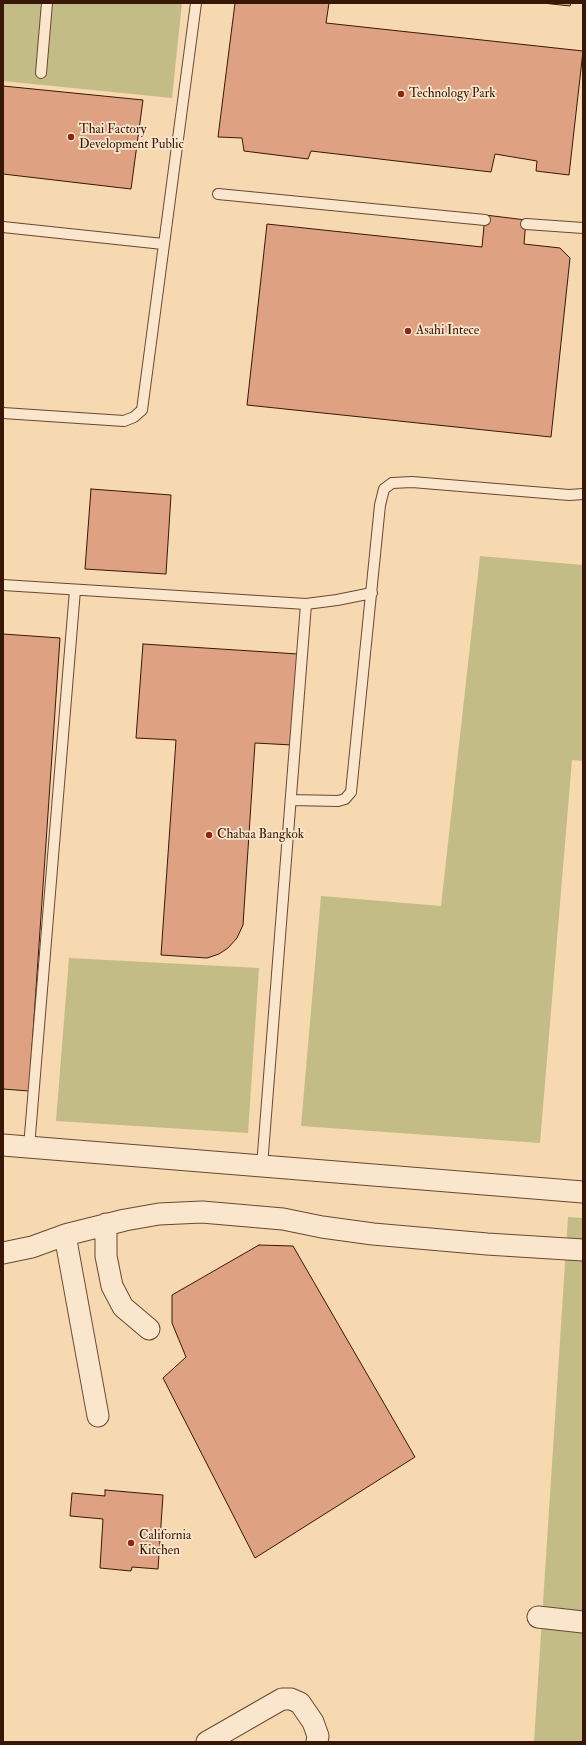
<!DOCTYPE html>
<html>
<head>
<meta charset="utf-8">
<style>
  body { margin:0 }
  #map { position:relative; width:586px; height:1745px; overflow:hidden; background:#f6d9b0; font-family:"IM FELL Double Pica",serif }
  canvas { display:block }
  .frame { position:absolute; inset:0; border:4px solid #391707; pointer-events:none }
</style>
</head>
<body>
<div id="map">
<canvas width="586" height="1745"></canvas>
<div class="frame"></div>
</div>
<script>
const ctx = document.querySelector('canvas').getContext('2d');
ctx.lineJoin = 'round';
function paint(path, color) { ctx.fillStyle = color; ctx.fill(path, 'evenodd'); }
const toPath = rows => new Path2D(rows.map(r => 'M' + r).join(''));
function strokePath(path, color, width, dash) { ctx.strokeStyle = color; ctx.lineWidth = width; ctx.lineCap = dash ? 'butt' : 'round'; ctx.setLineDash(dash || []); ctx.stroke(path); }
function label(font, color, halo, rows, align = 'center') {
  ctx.font = font + ' "IM FELL Double Pica",serif'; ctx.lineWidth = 3.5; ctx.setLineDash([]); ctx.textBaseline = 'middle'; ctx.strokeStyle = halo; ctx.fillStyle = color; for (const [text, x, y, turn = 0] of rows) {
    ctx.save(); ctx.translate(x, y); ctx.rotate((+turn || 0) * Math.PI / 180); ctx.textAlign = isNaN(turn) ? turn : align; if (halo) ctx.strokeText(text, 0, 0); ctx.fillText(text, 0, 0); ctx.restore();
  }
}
paint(toPath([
  [3,3,182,3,172,98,3,81],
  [480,556,583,565,583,761,572,760,540,1143,301,1126,321,896,441,906],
  [69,958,259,968,248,1133,56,1121],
  [568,1217,583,1218,583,1742,534,1742]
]), '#c4bc86');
const building = toPath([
  [235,3,329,3,326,23,583,51,569,175,536,171,537,161,495,154,491,172,311,151,308,159,244,151,242,138,218,137,235,3],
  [543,3,571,3,570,6,543,3],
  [3,86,143,100,131,189,3,174,3,86],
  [485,215,526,220,524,244,560,248,570,258,551,437,247,405,267,224,482,247,485,215],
  [91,489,171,495,166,574,85,569,91,489],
  [3,634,60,638,29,1091,3,1089,3,634],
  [143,644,298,654,292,745,255,743,243,925,237,938,228,948,219,954,207,958,161,955,176,740,136,738,143,644],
  [259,1245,293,1246,415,1457,255,1558,163,1378,186,1357,172,1323,172,1295,259,1245],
  [105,1490,163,1495,158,1569,132,1567,131,1571,100,1568,103,1519,70,1516,72,1493,105,1496,105,1490]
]);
paint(building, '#dea181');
strokePath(building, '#391707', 1);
const service = toPath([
  [41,73,47,3],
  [218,194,485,220],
  [526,224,583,228],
  [3,227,163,244],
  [3,413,124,421,134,417,142,410,196,3],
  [3,585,306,604,337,600,372,593],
  [291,800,338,801,345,799,351,792,380,505,384,489,392,483,412,482,569,495,583,494],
  [29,1147,75,590],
  [262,1166,306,604]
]);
const minor = toPath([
  [3,1145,583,1192],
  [106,1224,106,1256,112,1286,123,1307,149,1329],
  [65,1235,98,1416],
  [3,1253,32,1247,65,1235,125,1220,159,1214,202,1212,283,1219,322,1227,373,1234,487,1244,583,1250],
  [538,1617,583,1622],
  [207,1742,282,1699,291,1699,300,1703,313,1722,318,1736,317,1742]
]);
strokePath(service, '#684831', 12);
strokePath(minor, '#684831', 23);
strokePath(service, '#f9e6cc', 10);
strokePath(minor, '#f9e6cc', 21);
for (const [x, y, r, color] of [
  [401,94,4,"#8f2418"],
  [71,137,4,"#8f2418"],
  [408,331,4,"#8f2418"],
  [209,835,4,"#8f2418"],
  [131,1543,4,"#8f2418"]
]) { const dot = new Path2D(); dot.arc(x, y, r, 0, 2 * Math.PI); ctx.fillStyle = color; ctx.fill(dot); strokePath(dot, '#f9e6cc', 1.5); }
label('13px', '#391707', '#f9e6cc', [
  ["Technology Park",409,94],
  ["Thai Factory",79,130],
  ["Development Public",79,145],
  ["Asahi Intece",416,331],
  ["Chabaa Bangkok",217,835],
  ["California",139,1536],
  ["Kitchen",139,1551]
], 'left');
</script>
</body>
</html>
